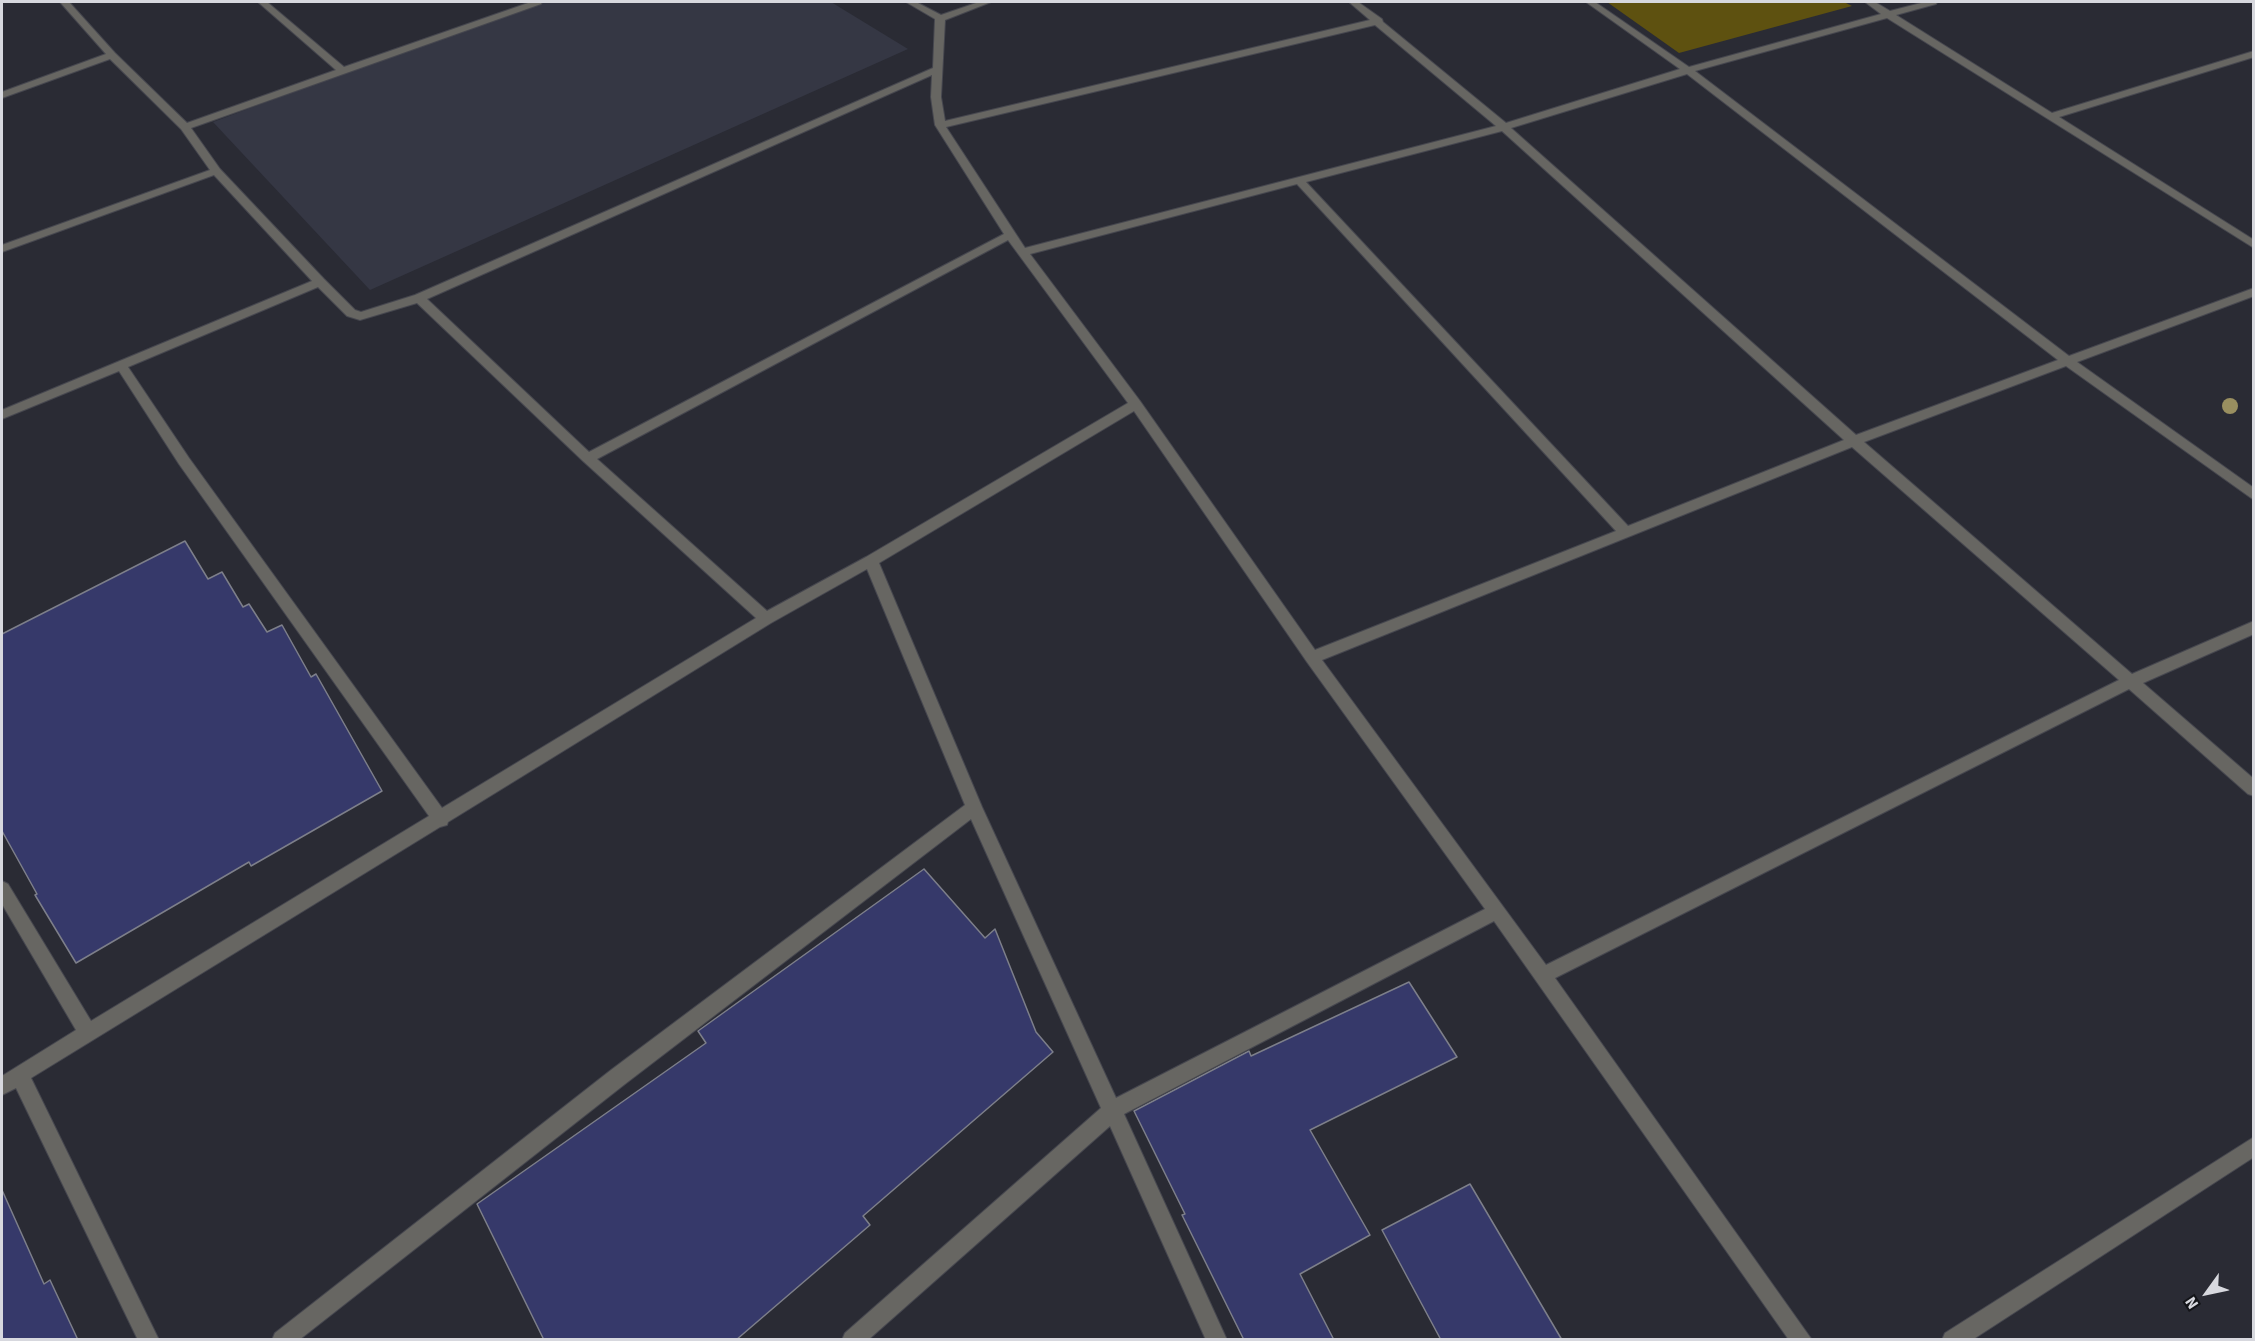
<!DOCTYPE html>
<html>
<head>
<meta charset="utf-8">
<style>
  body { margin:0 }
  #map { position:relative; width:2255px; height:1341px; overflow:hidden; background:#2a2b34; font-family:"Source Sans 3",sans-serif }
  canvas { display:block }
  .frame { position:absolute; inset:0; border:3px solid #d7d8de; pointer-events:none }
  .north { position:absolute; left:2177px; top:1263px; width:60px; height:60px; -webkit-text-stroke:4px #131418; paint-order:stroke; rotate:237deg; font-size:16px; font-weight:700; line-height:24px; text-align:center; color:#d7d8de }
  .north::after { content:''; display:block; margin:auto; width:21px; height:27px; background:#d7d8de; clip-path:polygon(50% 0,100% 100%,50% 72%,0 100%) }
</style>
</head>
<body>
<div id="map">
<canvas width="2255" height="1341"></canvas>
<div class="frame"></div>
<div class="north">N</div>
</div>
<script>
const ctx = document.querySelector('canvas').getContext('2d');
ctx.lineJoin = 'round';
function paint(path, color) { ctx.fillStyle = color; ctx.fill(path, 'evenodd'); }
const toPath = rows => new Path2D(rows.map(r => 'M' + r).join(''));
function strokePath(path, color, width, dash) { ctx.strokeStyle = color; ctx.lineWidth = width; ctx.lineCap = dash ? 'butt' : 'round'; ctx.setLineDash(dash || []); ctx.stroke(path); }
paint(toPath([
  [535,2,831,2,908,49,370,290,213,122]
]), '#353744');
paint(toPath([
  [1607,2,1844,2,1852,6,1679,53]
]), '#5e5110');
const building = toPath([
  [185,541,208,579,222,572,243,607,249,604,267,632,282,625,311,677,316,674,382,791,251,866,249,862,76,963,35,895,37,894,2,831,2,634,185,541],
  [924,869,985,938,995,929,1036,1032,1053,1052,863,1216,870,1225,736,1340,544,1340,477,1204,706,1043,698,1031,924,869],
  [1409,982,1457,1057,1310,1130,1370,1235,1300,1274,1334,1340,1244,1340,1182,1215,1185,1214,1134,1111,1249,1051,1251,1056,1409,982],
  [1470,1184,1562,1340,1441,1340,1382,1230,1470,1184],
  [2,1190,44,1284,50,1280,78,1340,2,1340,2,1190]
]);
paint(building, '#36396a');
strokePath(building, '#7d7f8a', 1.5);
const minor = toPath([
  [60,2,69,2,115,53,187,123,336,70,258,2,267,2,344,67,531,2,542,2,541,4,191,128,220,169,324,279,355,310,361,312,415,295,933,68,935,19,906,2,916,2,941,15,979,2,991,2,945,20,941,97,945,121,1370,20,1349,2,1358,2,1382,19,1383,22,1506,123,1680,69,1586,2,1595,2,1689,67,1881,14,1865,2,1875,2,1890,11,1925,2,1937,2,1936,4,1896,15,2052,113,2254,51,2254,57,2059,117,2254,240,2254,248,1887,18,1695,71,2069,356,2254,288,2254,296,2077,362,2254,488,2254,500,2066,366,1864,442,2132,674,2254,621,2254,634,2143,683,2254,779,2254,796,2248,794,2129,689,1555,978,1812,1340,1789,1340,1494,921,1124,1114,1227,1340,1206,1340,1110,1126,868,1340,842,1340,845,1333,1101,1108,971,819,625,1084,299,1340,272,1340,275,1333,611,1070,965,805,867,569,771,623,448,822,447,825,440,827,31,1078,159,1340,138,1340,16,1088,2,1095,2,1076,76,1030,2,904,2,881,8,884,91,1021,429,816,179,464,119,371,2,419,2,410,312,281,214,175,2,252,2,245,210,170,181,129,110,59,2,98,2,92,106,54,60,2],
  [1375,25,1496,126,1025,248,946,127,1375,25],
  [1687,74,2058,360,1856,435,1511,128,1687,74],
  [932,75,931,97,935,125,1004,234,589,452,427,299,932,75],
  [1502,131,1844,440,1628,526,1306,182,1502,131],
  [1297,184,1616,531,1315,650,1140,401,1030,254,1297,184],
  [1008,240,1128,403,866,557,767,611,597,459,1008,240],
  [318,287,347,316,360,320,417,303,583,461,756,618,442,808,189,458,128,367,318,287],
  [1134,411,1307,662,1485,909,1116,1098,982,807,879,563,1134,411],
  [1852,447,2119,680,1546,965,1322,660,1852,447],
  [2254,1137,2254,1157,1972,1340,1942,1340,1945,1333,2254,1137]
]);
strokePath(minor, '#46474f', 2);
paint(minor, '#676662');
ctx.fillStyle = '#998f60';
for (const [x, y] of [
  [2230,406]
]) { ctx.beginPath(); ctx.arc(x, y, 8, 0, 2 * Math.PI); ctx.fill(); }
</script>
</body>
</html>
